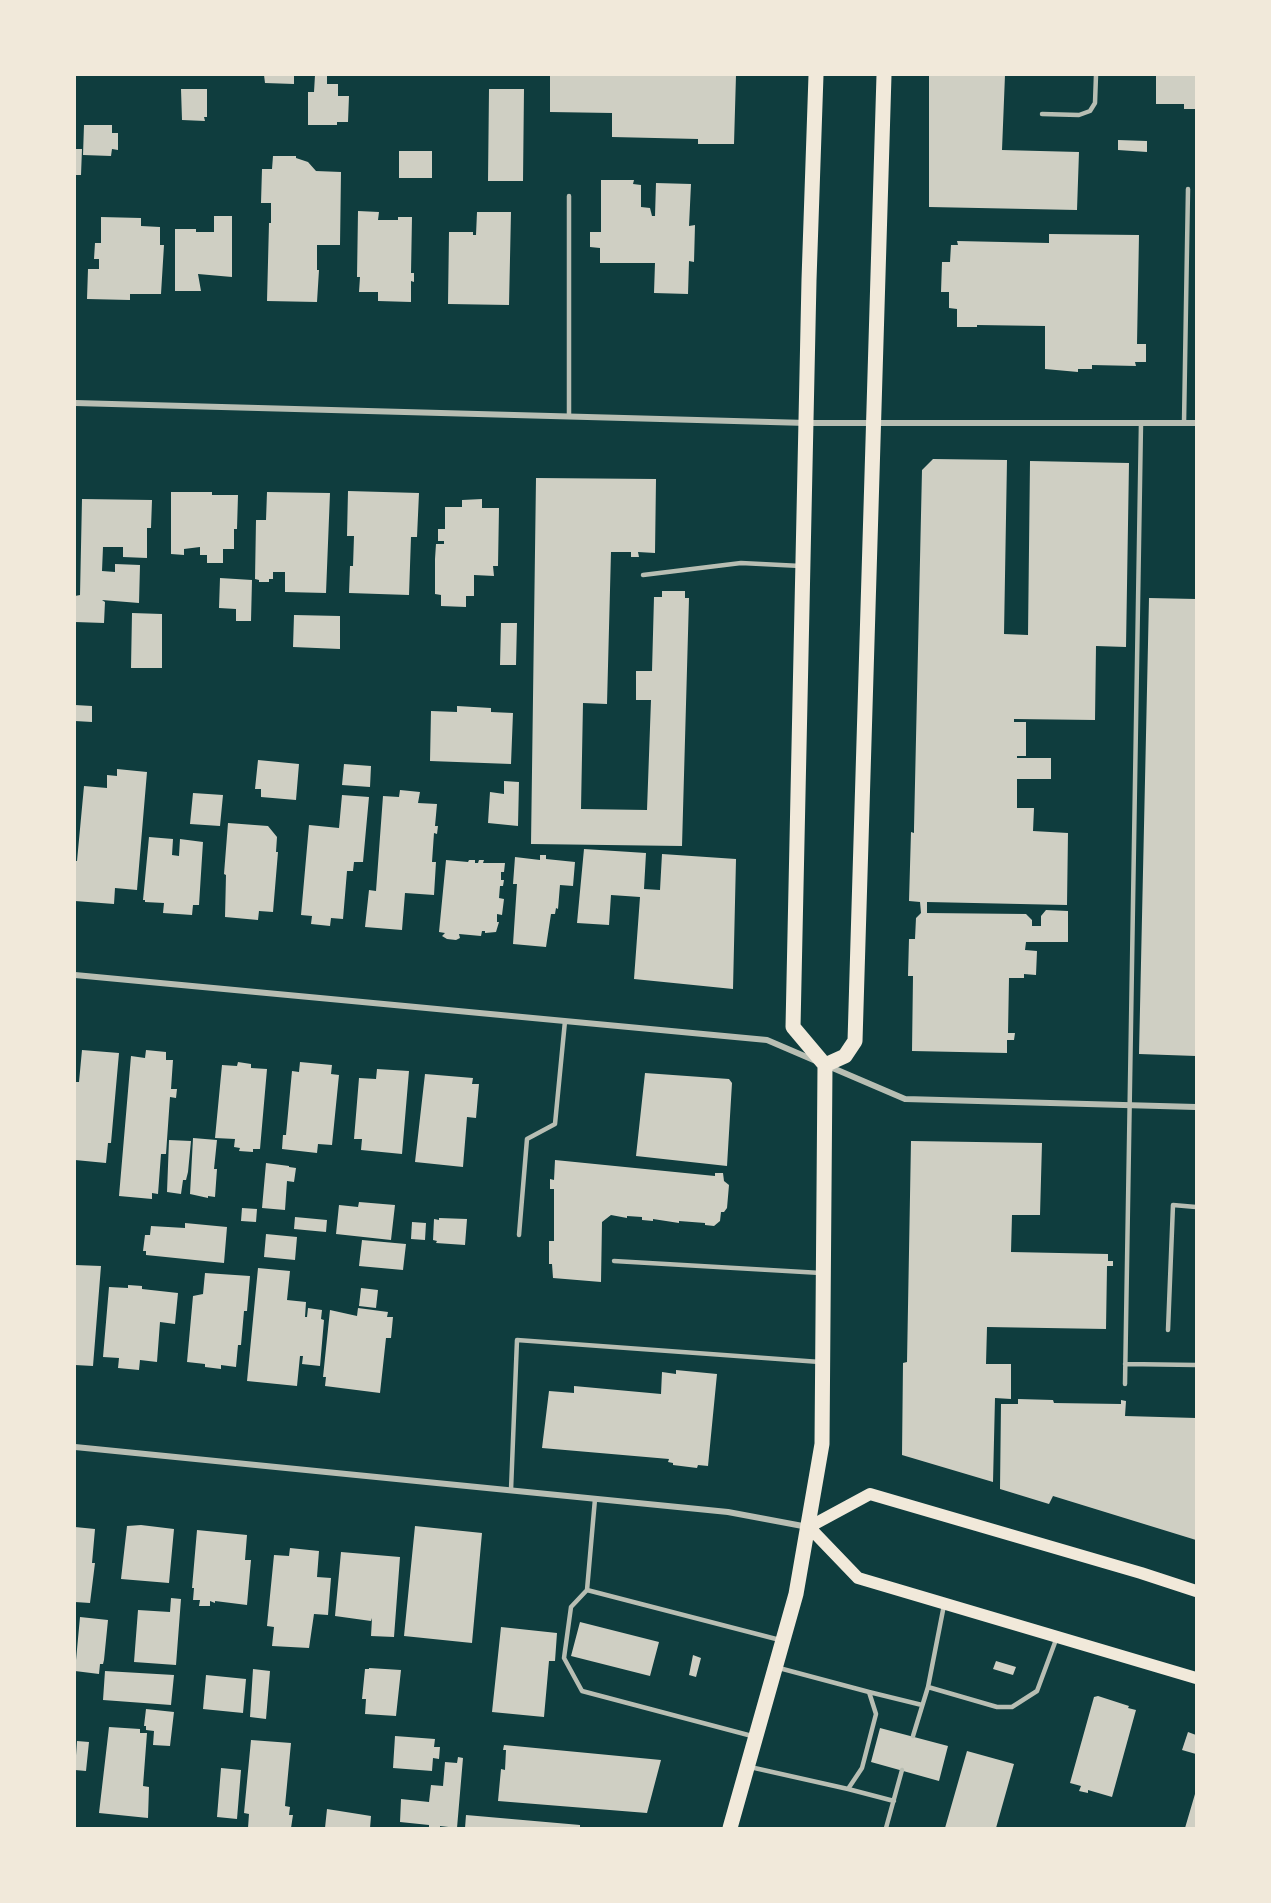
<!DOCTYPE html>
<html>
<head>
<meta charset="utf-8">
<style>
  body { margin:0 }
  #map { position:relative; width:1271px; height:1903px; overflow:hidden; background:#0f3d3e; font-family:"Noto Serif",serif }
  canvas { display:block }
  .frame { position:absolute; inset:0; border:76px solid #f1e9da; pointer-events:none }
</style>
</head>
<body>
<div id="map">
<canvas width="1271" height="1903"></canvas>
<div class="frame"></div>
</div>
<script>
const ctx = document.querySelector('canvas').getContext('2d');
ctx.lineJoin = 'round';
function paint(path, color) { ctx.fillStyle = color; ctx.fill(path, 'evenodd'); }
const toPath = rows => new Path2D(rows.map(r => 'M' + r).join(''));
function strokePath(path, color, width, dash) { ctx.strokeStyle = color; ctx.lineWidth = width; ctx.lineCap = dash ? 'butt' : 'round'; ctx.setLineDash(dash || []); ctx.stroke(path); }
paint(toPath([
  [264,75,294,75,294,84,265,83],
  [315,75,327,75,327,84,338,84,338,96,349,96,348,122,337,122,337,125,308,125,308,92,314,92],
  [550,75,736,75,734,144,698,144,698,139,612,137,612,113,550,112],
  [929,75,1005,75,1002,150,1079,152,1077,210,929,207],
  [1156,75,1196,75,1196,109,1184,109,1184,104,1156,104],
  [181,89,207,89,207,117,204,117,205,121,182,120],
  [489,89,524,89,523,181,488,181],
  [84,125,112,125,112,133,118,133,118,150,112,149,111,156,83,155],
  [1118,140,1147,141,1147,152,1118,150],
  [75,149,82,149,81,175,75,175],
  [399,151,432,151,432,178,399,178],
  [273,156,296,156,296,158,308,162,316,171,341,172,340,245,317,245,317,270,319,270,317,302,267,301,269,223,271,223,271,203,261,203,262,169,272,169],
  [601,180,634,180,633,184,641,185,641,207,650,208,652,216,655,216,656,183,691,184,689,226,695,225,694,262,689,261,688,294,654,293,655,263,600,263,600,248,590,247,590,232,601,232],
  [358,211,379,212,378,220,398,220,398,217,412,217,411,273,414,273,414,282,411,281,411,302,378,301,378,292,359,292,360,277,357,277],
  [477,212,511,212,509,305,448,304,449,232,473,232,473,235,476,235],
  [214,216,232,216,232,277,198,274,201,291,175,291,175,229,196,229,196,232,214,232],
  [101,217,141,218,141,226,160,227,160,245,164,245,161,294,130,294,130,300,87,299,88,269,99,269,99,259,94,259,95,243,101,243],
  [1049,234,1139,235,1137,344,1146,344,1146,362,1135,362,1136,366,1092,365,1092,369,1078,369,1078,372,1045,369,1045,326,977,325,977,327,957,327,957,309,949,308,949,292,941,292,942,262,950,262,951,245,958,245,957,241,1049,243],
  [933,459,1007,460,1004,634,1028,635,1030,461,1129,463,1126,647,1096,646,1095,720,1014,719,1014,722,1026,722,1026,756,1017,756,1017,758,1051,758,1051,779,1017,779,1017,808,1034,808,1033,831,1068,833,1067,905,927,902,927,913,1026,914,1032,920,1032,926,1041,926,1041,916,1046,910,1068,911,1068,942,1026,942,1025,950,1037,951,1036,975,1024,974,1024,978,1009,978,1008,1033,1015,1033,1014,1040,1007,1040,1007,1053,912,1051,913,976,908,976,909,939,915,939,916,918,921,913,920,902,909,901,911,832,914,833,914,828,922,470],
  [536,478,656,479,655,553,638,552,639,557,631,557,631,552,611,552,607,704,583,703,581,809,647,810,651,700,636,700,636,671,652,671,654,597,662,597,662,591,685,591,685,598,689,598,682,846,531,844],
  [348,491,419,493,417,537,411,537,409,595,349,593,350,566,353,566,354,536,347,536],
  [171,492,212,492,212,495,238,495,237,529,234,529,234,549,223,549,223,563,207,563,207,555,200,555,200,547,184,549,184,555,171,554],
  [267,492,330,493,326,593,285,592,285,572,273,572,273,579,269,579,269,582,259,582,259,580,255,579,256,520,266,520],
  [82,499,152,500,151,528,147,528,147,558,123,557,123,547,103,547,102,571,115,572,115,564,140,565,139,603,102,600,105,602,104,623,75,622,75,596,80,595],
  [482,499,482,508,499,508,498,566,493,566,494,576,474,575,474,596,466,596,466,607,441,606,441,595,435,594,435,559,436,544,444,544,444,541,438,541,438,529,445,529,445,507,462,507,462,500],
  [220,578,252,580,251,621,236,621,236,609,219,608],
  [1149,598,1196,599,1196,1056,1139,1054],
  [132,613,162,614,162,668,131,668],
  [294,615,340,616,340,649,293,647],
  [501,623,517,623,516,665,500,665],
  [75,705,92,706,92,722,75,721],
  [457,706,491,708,491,712,513,713,511,764,430,761,431,711,457,712],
  [258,760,299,764,296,800,261,797,261,789,255,789],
  [344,764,371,766,370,787,342,785],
  [117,769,147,772,137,890,115,888,114,904,75,901,75,861,77,861,84,786,107,788,107,775,117,776],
  [504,781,519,782,518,826,488,823,490,792,504,794],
  [400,790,420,792,418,803,437,804,435,826,438,826,437,834,434,833,432,862,436,862,434,895,405,893,402,930,365,927,369,890,376,891,383,796,399,797],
  [193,793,223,795,220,826,190,824],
  [342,795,369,797,363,862,354,862,353,871,347,871,343,919,331,918,330,926,311,924,312,916,301,915,309,825,339,828],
  [228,823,268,826,277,837,276,852,278,852,273,912,259,911,258,920,225,917,226,875,224,874],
  [149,837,173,839,172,855,179,856,180,839,203,842,199,905,193,905,192,915,163,913,164,903,145,902,145,900,143,900],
  [584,849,646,853,644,889,660,890,662,854,736,859,733,989,634,979,640,897,611,895,609,925,577,923],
  [540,855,546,855,546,859,575,862,573,886,560,885,558,909,556,908,555,914,551,914,546,947,513,944,517,884,513,884,515,857,540,860],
  [446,860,468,862,469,860,475,860,475,863,478,863,479,860,484,860,483,863,505,863,504,872,501,872,501,880,504,880,503,886,500,886,499,898,504,899,502,915,497,914,497,922,499,922,496,932,485,933,485,931,482,931,481,936,459,934,460,938,456,940,447,939,442,936,445,933,439,932],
  [82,1050,119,1053,111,1143,108,1143,106,1163,75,1160,75,1082,79,1082],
  [146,1050,166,1052,166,1060,173,1060,171,1089,177,1089,176,1098,170,1097,166,1154,161,1154,158,1194,152,1193,152,1199,119,1196,131,1056,145,1058],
  [238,1062,251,1064,251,1068,267,1069,260,1149,253,1149,253,1152,239,1151,240,1148,234,1147,235,1139,215,1138,222,1065,237,1066],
  [300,1062,332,1065,331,1074,339,1075,332,1145,318,1144,317,1153,282,1149,283,1135,286,1135,292,1071,299,1072],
  [377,1069,409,1071,402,1154,361,1150,362,1139,354,1139,359,1078,376,1079],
  [645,1073,729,1079,732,1083,727,1166,636,1156],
  [425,1074,473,1078,472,1084,479,1084,476,1118,467,1117,463,1167,415,1162],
  [193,1138,217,1140,214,1169,217,1169,215,1197,208,1196,208,1198,190,1194],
  [169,1140,191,1141,188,1172,186,1180,183,1180,181,1194,167,1192],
  [911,1141,1042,1143,1040,1215,1012,1215,1011,1252,1108,1254,1108,1261,1113,1261,1113,1266,1107,1266,1106,1329,987,1327,986,1364,1011,1364,1011,1399,995,1398,993,1482,902,1455,903,1363,907,1362],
  [555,1160,715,1176,715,1173,723,1173,724,1181,729,1185,727,1208,724,1212,721,1212,720,1221,714,1226,705,1225,705,1223,679,1221,679,1223,653,1219,653,1221,642,1220,642,1217,627,1216,627,1218,611,1215,602,1222,601,1282,553,1278,552,1264,549,1264,549,1241,554,1241,554,1189,550,1189,550,1179,554,1180],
  [266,1163,289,1166,289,1167,296,1168,294,1182,287,1181,285,1210,262,1208],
  [359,1202,395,1205,391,1240,336,1234,339,1205,358,1207],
  [242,1208,257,1209,256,1222,241,1221],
  [295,1217,327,1220,326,1232,294,1229],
  [439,1218,467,1219,465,1245,436,1243,437,1241,433,1240,434,1219,439,1220],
  [412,1222,426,1223,425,1240,411,1239],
  [185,1223,227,1227,224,1263,146,1255,146,1251,143,1251,145,1235,150,1235,151,1226,185,1228],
  [266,1234,297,1237,295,1260,264,1257],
  [362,1240,406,1244,403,1270,359,1266],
  [75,1265,101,1266,93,1366,75,1365],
  [258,1268,290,1271,287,1300,306,1302,305,1317,307,1317,308,1308,322,1310,321,1319,324,1320,320,1366,302,1364,303,1356,300,1356,297,1386,247,1381],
  [205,1273,250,1276,247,1311,244,1311,241,1345,238,1345,236,1367,221,1365,221,1369,205,1367,205,1364,187,1362,193,1296,203,1294],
  [128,1285,142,1286,142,1289,178,1293,175,1324,160,1322,157,1362,140,1360,139,1370,118,1368,119,1358,103,1357,109,1287,128,1288],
  [361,1288,378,1290,376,1308,359,1306],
  [358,1308,388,1312,387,1317,393,1317,391,1338,386,1338,380,1393,325,1386,326,1377,323,1377,330,1310,357,1316],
  [676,1370,717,1374,708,1466,698,1465,697,1468,673,1465,673,1463,668,1462,669,1459,542,1448,549,1391,574,1393,574,1386,661,1394,662,1372,676,1374],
  [1018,1399,1053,1400,1054,1403,1121,1404,1121,1400,1126,1401,1125,1416,1196,1418,1196,1540,1053,1496,1049,1504,1000,1489,1001,1404,1018,1404],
  [141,1525,174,1529,169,1583,121,1579,127,1526],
  [415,1526,482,1533,472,1643,404,1636],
  [75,1527,95,1529,92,1563,95,1563,90,1603,75,1602],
  [197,1530,247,1535,245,1560,251,1560,247,1605,215,1601,215,1603,210,1601,210,1606,199,1606,200,1600,193,1600,194,1588,192,1588],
  [290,1548,319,1551,317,1577,331,1578,328,1615,314,1614,309,1648,272,1646,274,1627,267,1626,274,1555,289,1556],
  [341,1552,400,1557,394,1637,371,1636,372,1618,371,1621,335,1616],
  [171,1598,181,1599,176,1665,134,1662,138,1610,170,1612],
  [80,1617,108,1620,104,1660,103,1664,100,1664,99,1674,75,1671],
  [580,1622,659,1642,650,1676,571,1656],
  [501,1627,557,1633,555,1661,549,1661,544,1717,492,1712],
  [693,1655,701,1658,696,1677,689,1675],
  [996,1661,1016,1667,1013,1675,993,1669],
  [369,1668,401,1670,396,1716,365,1714,366,1699,362,1699,365,1669,369,1669],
  [253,1669,270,1671,266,1719,250,1717],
  [105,1671,174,1675,171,1705,103,1700],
  [206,1675,246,1679,243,1713,203,1709],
  [1098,1696,1129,1706,1128,1708,1136,1710,1112,1797,1088,1790,1088,1793,1079,1791,1081,1786,1070,1783,1094,1697],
  [146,1709,174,1712,170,1746,153,1745,154,1731,146,1730,146,1726,144,1726],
  [109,1727,140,1729,140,1733,147,1733,143,1786,149,1787,148,1818,99,1813],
  [880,1728,948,1746,939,1781,871,1762],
  [1188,1732,1196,1735,1196,1754,1182,1750],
  [395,1736,435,1739,434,1747,440,1747,439,1759,433,1758,432,1771,393,1768],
  [251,1740,291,1743,285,1806,290,1807,289,1815,293,1815,291,1828,248,1828,249,1814,244,1813],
  [77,1741,89,1742,86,1771,75,1770],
  [504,1745,661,1760,647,1813,498,1801,501,1769,505,1770,506,1750,503,1750],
  [967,1751,1014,1764,996,1828,945,1828],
  [458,1757,463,1758,457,1828,440,1826,440,1828,429,1828,429,1825,400,1822,401,1799,429,1802,431,1785,443,1786,445,1762,457,1763],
  [221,1768,241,1770,237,1819,217,1817],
  [1195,1794,1196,1828,1185,1828],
  [327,1809,371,1816,370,1828,325,1828],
  [466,1815,580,1825,580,1828,465,1828]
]), '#cfcfc3');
strokePath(toPath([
  [1042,114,1079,115,1090,111,1095,103,1096,75],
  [569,416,569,196],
  [1184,423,1188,189],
  [643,575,741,563,801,566],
  [519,1235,527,1139,555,1124,565,1021],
  [614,1261,821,1273],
  [1168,1330,1173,1205,1196,1207],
  [1125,1364,1196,1365],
  [1125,1384,1141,423],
  [511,1490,517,1340,820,1362],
  [595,1499,587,1590,780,1640],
  [587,1590,571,1607,564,1658,582,1691,752,1736],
  [928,1687,997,1707,1012,1707,1037,1691,1057,1637],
  [869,1692,922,1705],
  [913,1736,928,1687,944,1605],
  [750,1767,848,1789,862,1768,876,1714,869,1692,779,1668],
  [848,1789,894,1801],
  [886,1828,902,1770]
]), '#b8beb3', 4.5);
strokePath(toPath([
  [75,403,807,423,1196,423],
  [75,975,767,1040,816,1061],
  [828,1066,905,1099,1196,1107],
  [75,1447,728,1512,808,1527]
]), '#b8beb3', 6);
strokePath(toPath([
  [1196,1591,1141,1573,870,1494,809,1527,858,1578,1196,1678]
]), '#f1e9da', 12);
strokePath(toPath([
  [825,1065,845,1056,855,1041,884,75],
  [730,1828,796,1594,822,1444,825,1065,793,1027,809,280,816,75]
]), '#f1e9da', 15);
</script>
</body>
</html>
